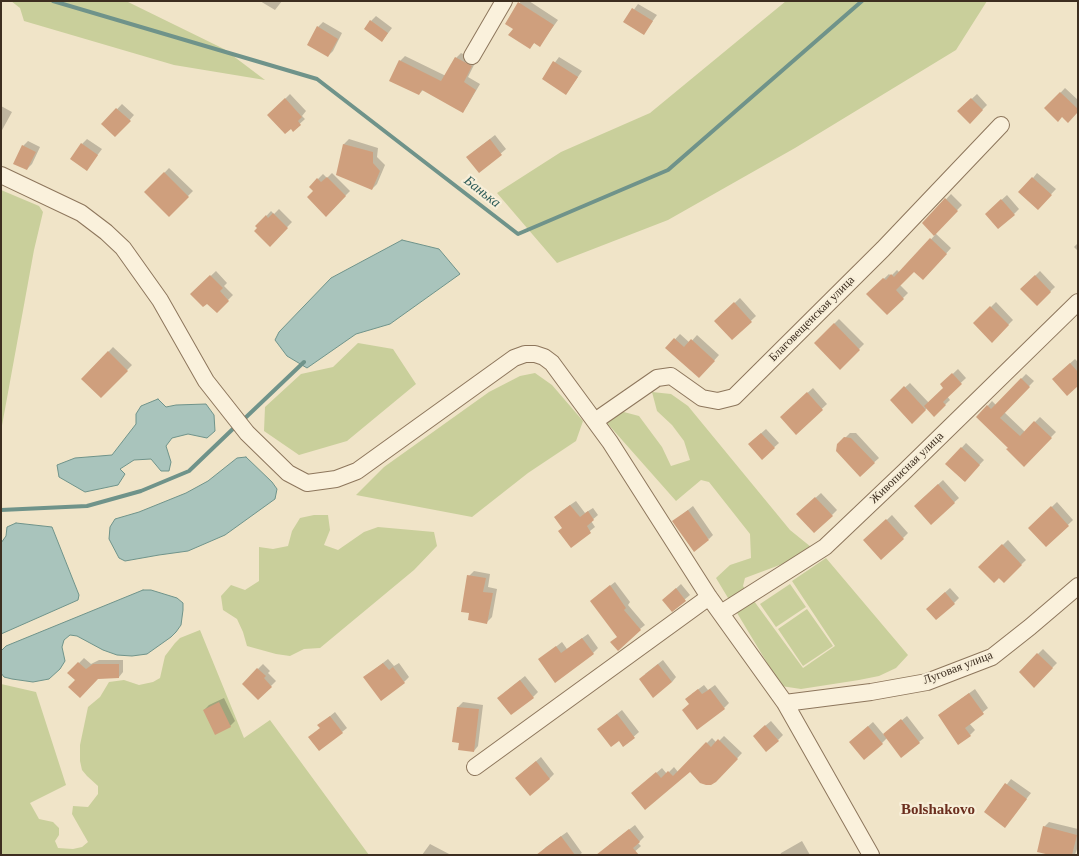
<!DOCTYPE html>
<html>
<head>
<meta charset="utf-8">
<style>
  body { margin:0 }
  #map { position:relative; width:1079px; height:856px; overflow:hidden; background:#f0e4c8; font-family:Georgia,serif }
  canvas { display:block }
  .frame { position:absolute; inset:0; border:2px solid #3d2e20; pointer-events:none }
</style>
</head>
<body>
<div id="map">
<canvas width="1079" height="856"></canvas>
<div class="frame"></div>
</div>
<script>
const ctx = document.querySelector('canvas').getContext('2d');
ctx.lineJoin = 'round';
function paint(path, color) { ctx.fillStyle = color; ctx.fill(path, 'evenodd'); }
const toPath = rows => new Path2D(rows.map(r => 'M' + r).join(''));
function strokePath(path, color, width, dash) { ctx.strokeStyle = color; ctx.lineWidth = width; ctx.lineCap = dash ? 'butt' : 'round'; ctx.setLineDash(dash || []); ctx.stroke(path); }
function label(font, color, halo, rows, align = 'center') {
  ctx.font = font + ' Georgia,serif'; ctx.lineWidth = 4.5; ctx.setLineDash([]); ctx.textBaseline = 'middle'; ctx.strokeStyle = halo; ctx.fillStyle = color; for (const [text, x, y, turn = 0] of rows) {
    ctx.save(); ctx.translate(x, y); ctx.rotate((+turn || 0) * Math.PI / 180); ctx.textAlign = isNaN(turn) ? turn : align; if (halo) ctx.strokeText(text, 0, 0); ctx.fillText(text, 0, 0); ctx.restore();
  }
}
paint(toPath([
  [11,1,126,1,224,49,265,80,174,65,24,21,20,8],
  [786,1,987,1,956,50,795,148,668,220,557,263,497,193,561,152,650,113],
  [1,190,39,206,43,212,34,250,1,431],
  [358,343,393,349,416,384,347,441,299,455,264,431,265,407,301,374,333,367],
  [535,373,552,385,583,421,576,441,528,473,472,517,356,495,384,467,489,392,520,376],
  [652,392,671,394,688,406,790,530,811,547,793,560,745,578,743,586,803,668,835,646,792,581,826,558,908,655,896,668,879,676,859,680,801,689,781,686,716,578,730,565,751,558,750,534,709,482,701,480,676,501,607,423,611,415,620,411,639,416,662,447,671,466,690,460,684,441,672,425,657,411],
  [314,515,328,515,330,530,324,545,338,550,364,532,378,527,434,532,437,546,414,570,320,648,304,649,290,656,276,654,247,646,243,632,237,619,223,610,221,596,231,585,245,590,259,581,259,547,273,549,288,546,292,531,300,518],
  [790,584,806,607,776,627,760,604],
  [807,609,833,646,803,666,778,629],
  [200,630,244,738,270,720,369,855,1,855,1,684,36,692,66,785,30,803,39,819,53,822,59,828,59,835,55,841,58,848,73,849,82,847,88,842,72,814,73,806,88,807,98,794,98,786,87,776,82,770,80,761,80,745,88,707,100,697,109,682,124,680,139,685,153,682,160,678,165,656,175,643,180,638]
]), '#c9cf9b');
const water = toPath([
  [402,240,439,249,460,274,390,324,356,334,307,368,287,356,275,340,279,332,331,278,402,240],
  [158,399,166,407,176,405,206,404,214,415,215,431,207,438,188,434,172,438,166,446,171,462,169,471,161,471,151,459,134,460,120,469,125,474,118,485,85,492,59,477,57,465,75,458,112,455,136,424,136,414,141,406,158,399],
  [246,457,272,482,277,489,275,499,225,535,188,551,159,555,125,561,119,558,109,539,110,527,115,519,139,512,186,493,208,481,237,458,246,457],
  [16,523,52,527,79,595,78,600,1,634,1,543,6,536,7,527,16,523],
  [143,590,151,590,177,598,183,603,183,610,181,625,176,632,171,637,147,654,132,656,117,655,103,650,77,636,70,635,64,640,62,647,65,661,60,669,49,679,33,682,12,679,4,677,1,673,1,651,6,646,143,590]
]);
paint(water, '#a9c4bc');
strokePath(water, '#6f938a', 1);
paint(toPath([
  [260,1,282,1,275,10],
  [521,1,529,1,558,20,540,45,535,42,530,47,514,28,507,24],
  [638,4,657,15,643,34,625,22],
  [376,16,392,28,382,41,371,21],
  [323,22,342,33,333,51,328,56,318,27],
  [461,53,476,61,468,77,480,84,467,106,463,111,424,89,419,94,400,61,405,56,446,76,456,58],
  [559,57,582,71,566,94,543,79],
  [1065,88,1078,100,1078,110,1046,108],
  [290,94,306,111,302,116,305,119,293,130,269,115],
  [977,94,987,105,970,122,959,111],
  [122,104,134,115,120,131,103,124],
  [1,106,12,112,1,132],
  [495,135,506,149,479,172,473,152],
  [87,139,102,149,87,169,82,144],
  [349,139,378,148,377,157,385,165,377,184,372,189,338,174,344,144],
  [28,141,40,147,32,164,27,169,23,146],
  [169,168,193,191,169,215,146,192],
  [332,173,350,191,326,215,314,191,310,187,323,174,327,178],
  [1037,173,1056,189,1038,208,1033,178],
  [951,194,962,205,935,233,951,248,928,274,914,271,900,285,908,293,887,314,868,294,889,274,891,276,897,270,900,273,935,235,924,223],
  [1007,195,1019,209,1014,214,986,214],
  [279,209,292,222,270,245,257,226,271,211,274,214],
  [1078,243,1078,251,1074,247],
  [216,271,227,283,224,286,233,295,217,311,208,302,192,294],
  [1040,271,1055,287,1037,304,1022,289],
  [740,298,756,316,732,339,716,321],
  [996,302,1013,320,992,341,975,323],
  [839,319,864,344,840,368,815,343],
  [680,334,690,343,697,335,719,355,704,372,667,348],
  [113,347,132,365,101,397,83,379],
  [1075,359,1078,362,1078,384,1058,374],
  [958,369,966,378,947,396,950,400,934,415,927,408,912,422,891,400,910,383,929,403,945,388,942,384],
  [1026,374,1034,381,1004,412,1025,432,1040,417,1056,432,1024,465,1010,447,978,417,992,401,996,405],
  [813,388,827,404,796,433,786,412],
  [766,429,779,443,762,458,749,444],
  [850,433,856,433,879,458,860,475,838,445],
  [966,443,984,460,964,481,947,464],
  [943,480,959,498,931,523,920,501],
  [821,493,837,510,832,515,803,509],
  [576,501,585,513,593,508,598,515,591,521,595,527,571,546,563,527,560,512],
  [1057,502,1073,520,1046,546,1030,528],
  [693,506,713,535,709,539,674,521],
  [892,515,908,533,903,538,870,536],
  [1008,540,1026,560,1004,581,980,567],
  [474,571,490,574,488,587,497,589,492,617,487,622,469,576],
  [615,582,630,602,628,605,645,625,640,629,618,636,597,596],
  [681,584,690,595,672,610,669,595],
  [950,588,959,598,954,603,932,604],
  [588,634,598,648,593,653,540,659,562,642,567,649],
  [1043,649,1057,663,1034,686,1020,672],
  [84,658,91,664,99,660,123,660,123,672,119,677,76,680,69,673],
  [388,659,394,666,399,663,409,677,404,682,370,673],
  [663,660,676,677,672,682,645,674],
  [263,664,270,671,268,673,276,681,258,699,243,684],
  [525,676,538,692,533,697,504,693],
  [704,685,708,690,715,685,729,703,724,708,690,703,692,694],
  [975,689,988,708,969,723,975,730,970,735,939,715],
  [224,698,235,721,230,726,204,710,209,705],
  [463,702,483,705,478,746,474,751,458,707],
  [622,710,639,732,624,745,604,724],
  [335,712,347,728,342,732,321,728,324,721],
  [907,716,924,738,919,742,887,738,882,743,856,737,873,722,884,735],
  [771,721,783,735,778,740,759,731],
  [724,736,742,753,716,781,690,771,638,789,662,768,667,774,674,767,678,772,712,738,717,743],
  [541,757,554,774,549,779,522,773],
  [1011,779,1031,793,1005,826,986,812],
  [1049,822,1078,829,1078,846,1075,855,1055,855,1044,827],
  [635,825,644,837,638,843,641,846,631,855,609,845],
  [567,832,582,853,579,855,543,855,541,852,546,847],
  [802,841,810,855,780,855,781,853],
  [430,844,451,855,422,855]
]), '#0003');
strokePath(toPath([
  [53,1,317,79,518,234,668,170,862,1],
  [242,421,304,362],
  [1,510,87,506,141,491,189,471,237,425]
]), '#6f938a', 4);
paint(toPath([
  [518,2,554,25,540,47,534,43,530,49,508,35,513,29,505,24],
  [632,8,653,21,644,35,623,22],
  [370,20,388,33,382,42,364,29],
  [317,26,338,39,328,57,307,45],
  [455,57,472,66,464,82,476,90,463,113,422,90,419,95,389,81,399,60,441,81],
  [553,61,578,77,566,95,542,79],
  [1060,92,1078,109,1078,112,1068,123,1062,117,1058,122,1044,108],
  [285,98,302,117,298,121,301,125,293,132,291,129,285,134,267,115],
  [971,98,983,110,970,124,957,111],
  [116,108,131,121,115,137,101,124],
  [490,139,502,155,479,173,466,157],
  [81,143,98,155,87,171,70,159],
  [343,144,373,152,373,163,380,171,372,190,336,175],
  [22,145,36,152,27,170,13,164],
  [164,172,189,197,169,217,144,192],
  [327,177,346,196,326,217,307,197,313,191,309,187,317,178,321,182],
  [1032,177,1052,195,1038,210,1018,192],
  [945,198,958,211,934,236,922,223],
  [1001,199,1015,215,998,229,985,214],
  [273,213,288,228,270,247,254,231,257,228,255,226,266,215,268,218],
  [930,238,947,254,923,280,914,272,896,290,904,299,887,315,866,294,883,278,886,280,891,274,894,277],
  [210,275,223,288,220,291,229,301,217,313,207,304,203,307,190,294],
  [1035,275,1051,292,1037,306,1020,289],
  [734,302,752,322,732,340,714,321],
  [990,306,1009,325,992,343,973,323],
  [834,323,860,350,840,370,814,343],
  [674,338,684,347,691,339,715,361,699,378,665,348],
  [108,351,128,371,101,398,81,379],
  [1070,363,1078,372,1078,386,1067,396,1052,379],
  [952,373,962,384,943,402,946,405,934,417,924,406,943,388,940,384],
  [1021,378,1030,387,1000,418,1020,436,1034,421,1052,438,1024,467,1006,449,1008,448,976,417,987,405,991,409],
  [904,386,926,410,912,424,890,400],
  [807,392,823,410,796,435,780,417],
  [761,433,775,448,762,460,748,444],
  [844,437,851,438,875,463,860,477,836,451,837,444],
  [961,447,980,465,965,482,945,464],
  [938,484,955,503,931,525,914,506],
  [815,497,833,516,814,533,796,514],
  [570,505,580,517,588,511,594,520,587,526,591,533,571,548,558,531,562,528,554,517],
  [1051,506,1069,526,1046,547,1028,528],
  [688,510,709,540,694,552,672,521],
  [886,519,904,539,881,560,863,540],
  [1002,544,1022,565,1004,583,999,578,994,583,978,567],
  [467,575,486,578,483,592,493,593,487,624,468,620,469,613,461,612],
  [610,585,626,608,624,610,641,630,618,651,610,642,617,637,590,601],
  [676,588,686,601,672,612,662,600],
  [945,592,955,604,936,620,926,609],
  [582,638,594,654,555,683,538,659,556,646,561,653],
  [1037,653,1053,668,1034,688,1019,672],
  [78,662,86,669,93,664,119,664,119,678,98,679,80,698,68,687,75,680,67,673],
  [383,663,389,670,393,667,405,683,381,701,363,677],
  [658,664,672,682,653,698,639,679],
  [257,668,266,676,264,678,272,687,258,700,242,684],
  [520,680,534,698,511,715,497,698],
  [698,689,702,694,710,689,725,709,697,730,682,710,689,704,685,699],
  [969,693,984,714,965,728,971,736,958,745,938,715],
  [219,702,231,727,215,735,203,710],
  [457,707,479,709,474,752,458,750,459,743,452,742],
  [617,714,635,738,623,747,619,741,611,747,597,729],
  [330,716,343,733,319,751,308,737,320,728,317,725],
  [901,719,920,743,901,758,883,734],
  [765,725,779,741,766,752,753,736],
  [868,726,883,744,864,760,849,742],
  [718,739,738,759,716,782,711,785,706,785,700,783,690,772,645,810,631,793,656,772,661,778,668,771,673,776,706,742,711,747],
  [536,761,550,779,530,796,515,778],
  [1005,783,1027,799,1005,828,984,812],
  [1043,826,1077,835,1072,855,1050,855,1037,852],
  [629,829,640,842,633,848,639,855,596,855],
  [561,836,575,855,536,855]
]), '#cf9f7d');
const minor = toPath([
  [472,56,504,1],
  [1,175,81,213,106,232,123,248,160,300,206,381,247,433,288,473,307,483,336,479,357,471,514,358,525,354,535,354,544,357,552,363,610,442,709,597,785,703,871,855],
  [595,421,657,378,671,376,702,398,718,401,734,397,883,249,1001,125],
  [721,613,825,547,905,471,1078,302],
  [785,703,871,692,927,682,992,657,1030,627,1078,586],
  [475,767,709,597]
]);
strokePath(minor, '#8d765c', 18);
strokePath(minor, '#faf1dc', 16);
label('12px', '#3d2e20', '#f7eed8', [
  ["Благовещенская улица",812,319,-45],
  ["Живописная улица",907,468,-44],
  ["Луговая улица",958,668,-21]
]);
label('italic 14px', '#2f5d5a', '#f7eed8', [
  ["Банька",482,192,38]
]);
label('bold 15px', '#6b2e1e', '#f7eed8', [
  ["Bolshakovo",938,810]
]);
</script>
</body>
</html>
